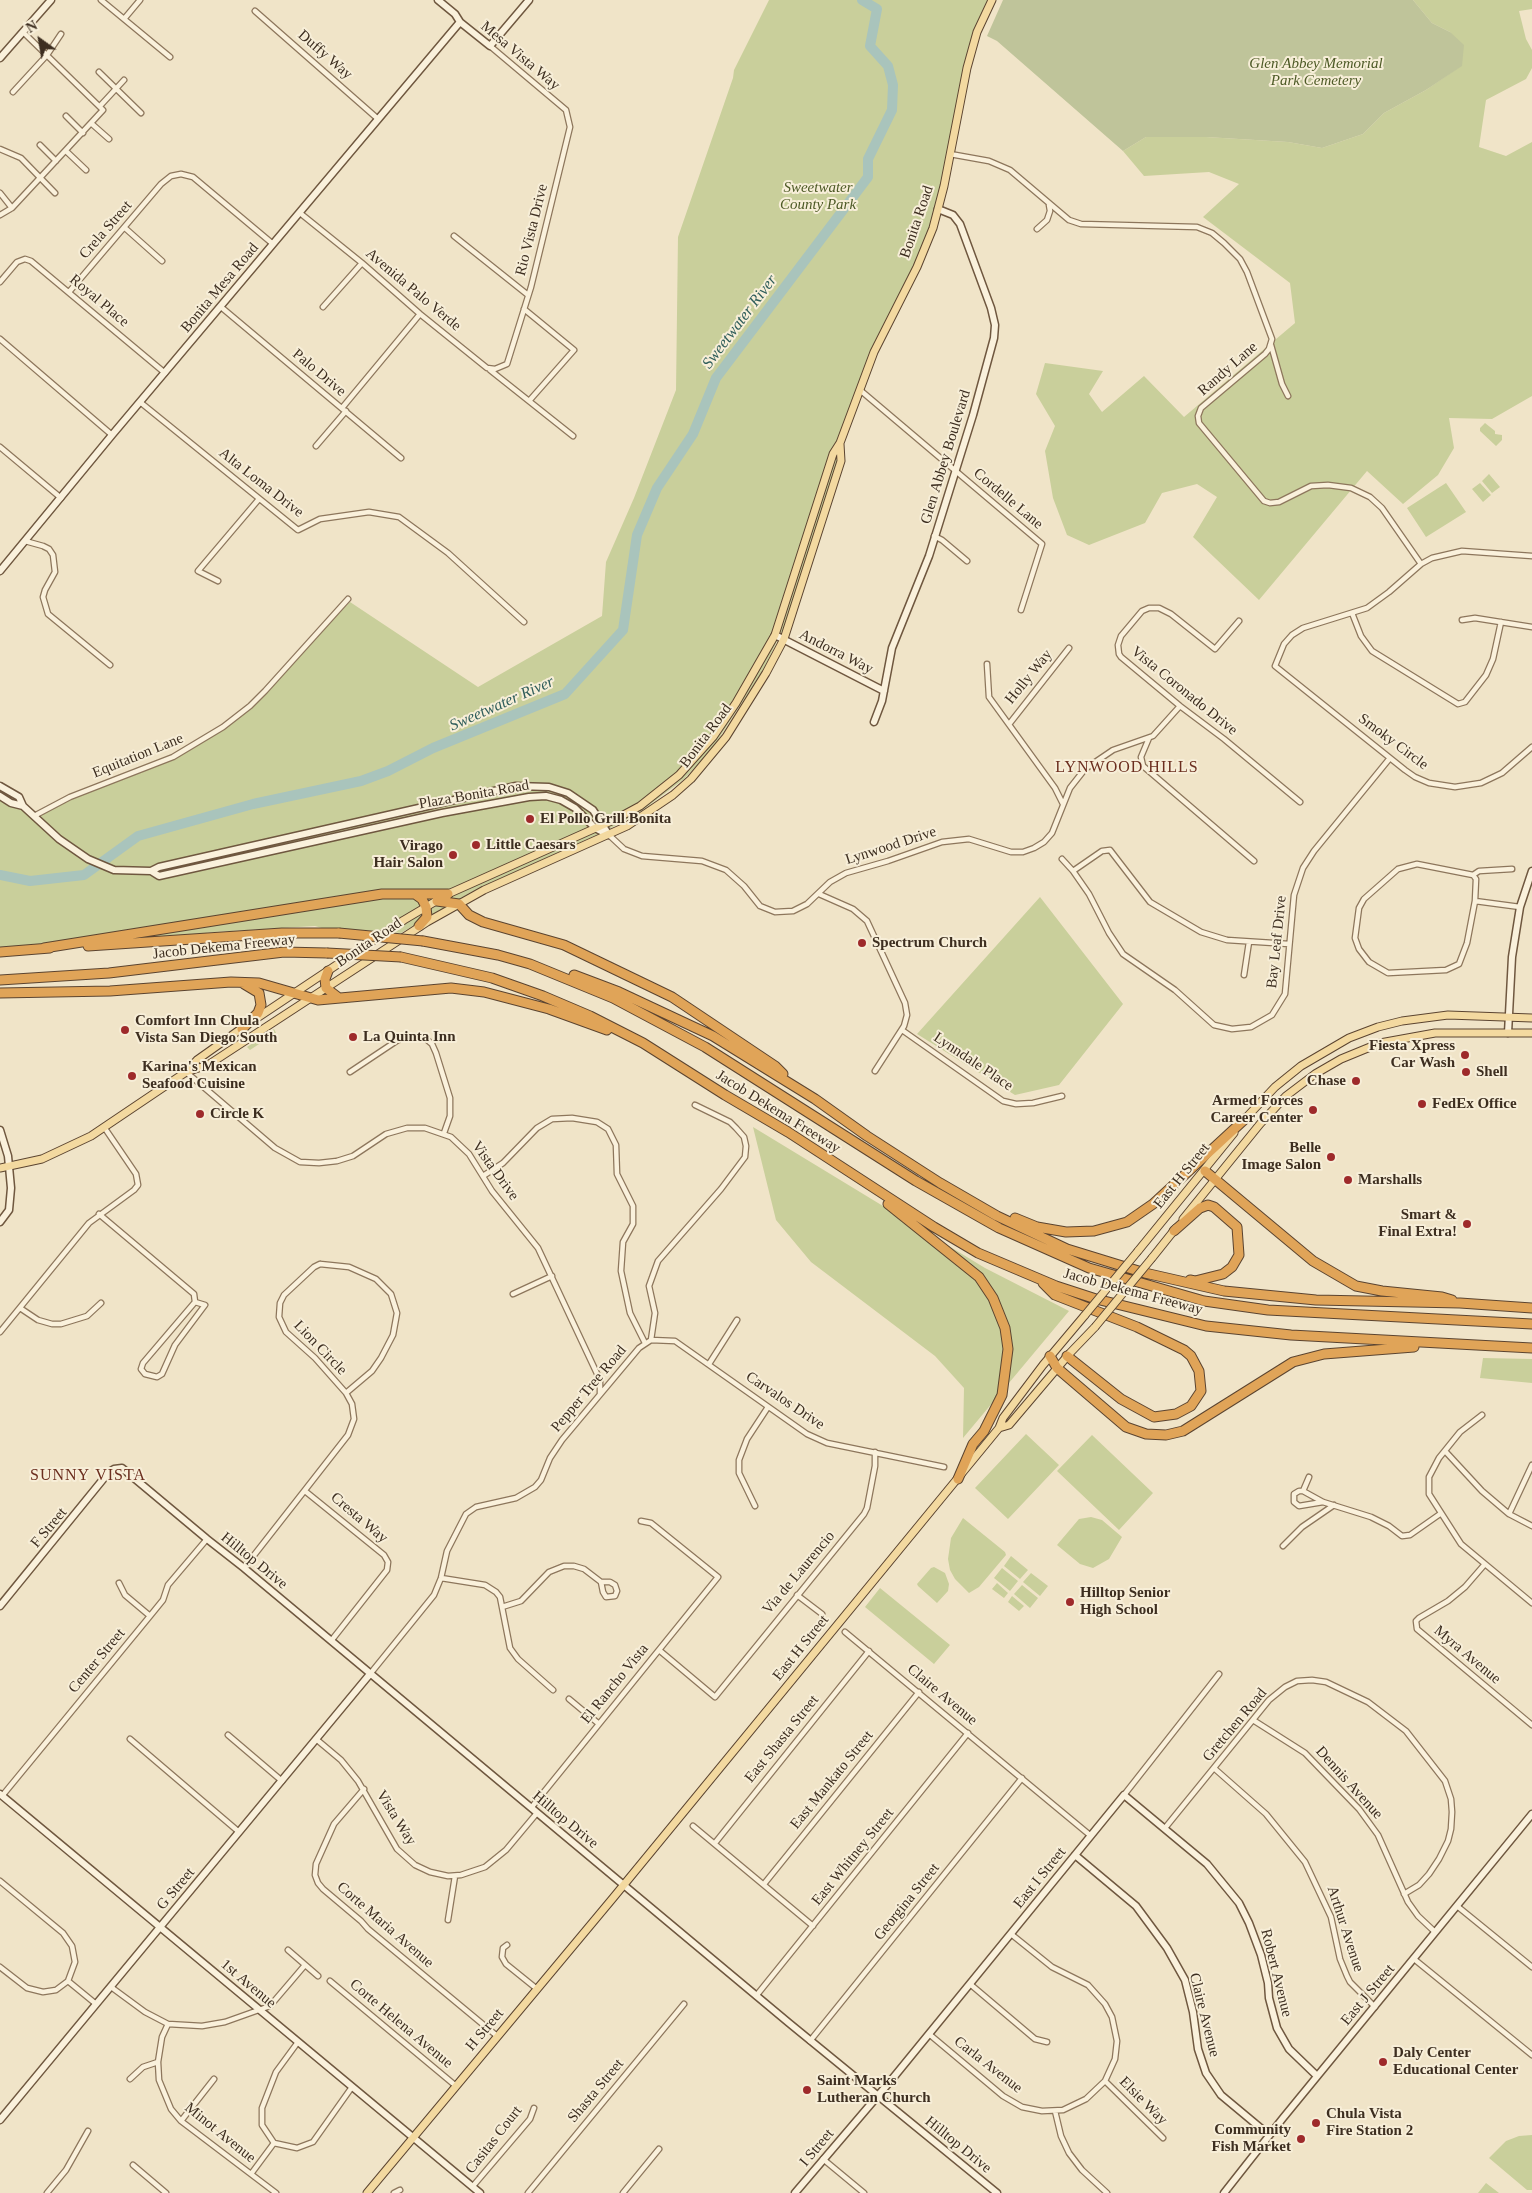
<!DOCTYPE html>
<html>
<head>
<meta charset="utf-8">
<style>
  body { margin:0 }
  #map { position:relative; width:1532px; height:2193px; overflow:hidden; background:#f0e4c8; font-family:Georgia,serif }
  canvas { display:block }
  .north { position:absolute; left:15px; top:15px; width:50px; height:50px; -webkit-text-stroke:4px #f7eed8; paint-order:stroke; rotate:328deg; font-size:14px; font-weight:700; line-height:20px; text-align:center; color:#3d2e20 }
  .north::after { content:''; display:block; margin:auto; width:18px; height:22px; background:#3d2e20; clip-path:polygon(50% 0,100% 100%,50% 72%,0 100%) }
</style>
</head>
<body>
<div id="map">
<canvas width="1532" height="2193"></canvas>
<div class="north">N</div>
</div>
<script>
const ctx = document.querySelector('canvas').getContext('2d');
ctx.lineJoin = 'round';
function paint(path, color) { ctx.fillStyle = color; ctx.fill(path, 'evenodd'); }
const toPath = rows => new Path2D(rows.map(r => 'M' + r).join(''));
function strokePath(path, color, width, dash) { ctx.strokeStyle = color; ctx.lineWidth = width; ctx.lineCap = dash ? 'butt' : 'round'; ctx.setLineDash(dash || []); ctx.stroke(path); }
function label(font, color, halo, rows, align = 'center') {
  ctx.font = font + ' Georgia,serif'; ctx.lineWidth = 4; ctx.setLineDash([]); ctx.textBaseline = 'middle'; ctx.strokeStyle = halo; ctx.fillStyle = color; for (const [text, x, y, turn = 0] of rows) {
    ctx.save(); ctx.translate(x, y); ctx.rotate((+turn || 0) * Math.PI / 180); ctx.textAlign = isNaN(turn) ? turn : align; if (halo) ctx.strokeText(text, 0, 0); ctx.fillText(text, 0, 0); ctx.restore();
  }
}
paint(toPath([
  [769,0,991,0,981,24,933,225,875,351,840,451,788,619,763,670,712,749,684,779,640,812,607,830,473,891,401,933,378,931,339,933,315,926,214,932,151,940,0,952,0,790,21,804,36,817,71,796,170,758,241,715,350,602,478,687,602,616,606,562,634,498,676,390,678,237,733,78,734,70],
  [1413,0,1532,0,1532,9,1519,11,1526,39,1532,50,1532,68,1526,79,1486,100,1479,147,1506,156,1532,142,1532,396,1492,419,1449,418,1454,448,1438,475,1403,504,1367,471,1259,600,1193,537,1217,497,1197,484,1162,493,1145,523,1089,545,1067,535,1053,498,1045,451,1055,426,1036,394,1045,363,1103,371,1089,394,1102,412,1144,376,1184,417,1295,323,1290,283,1203,217,1239,184,1209,172,1144,176,1123,151,1146,137,1206,137,1288,142,1322,148,1363,134,1384,113,1426,90,1462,65,1450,32,1432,23],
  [1485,423,1495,431,1495,434,1502,435,1502,440,1496,446,1480,431,1480,428],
  [1489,474,1500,487,1492,493,1482,481],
  [1446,483,1466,512,1426,537,1407,508],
  [1480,483,1491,495,1483,502,1472,489],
  [1040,897,1123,1004,1059,1085,1015,1095,917,1034],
  [274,1029,276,1033,250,1050,247,1047],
  [753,1127,985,1268,1069,1311,963,1438,964,1388,935,1356,811,1262,776,1220],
  [1483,1358,1532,1359,1532,1383,1480,1378],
  [1026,1434,1059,1465,1008,1519,975,1488],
  [1092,1435,1153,1493,1119,1530,1057,1471],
  [1091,1517,1102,1520,1122,1537,1109,1559,1093,1568,1080,1564,1057,1545,1079,1519],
  [963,1518,1005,1552,1006,1555,979,1587,969,1593,955,1579,950,1570,948,1559,951,1538],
  [1011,1556,1028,1570,1020,1579,1004,1566],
  [934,1567,945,1573,949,1584,948,1591,937,1603,918,1586,917,1584,931,1568],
  [1002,1568,1018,1581,1010,1591,994,1578],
  [1031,1573,1048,1586,1040,1596,1023,1582],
  [997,1583,1008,1593,1004,1598,992,1589],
  [1022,1585,1038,1598,1030,1608,1014,1594],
  [880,1588,950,1645,934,1664,865,1607],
  [1012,1596,1024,1606,1019,1611,1008,1602],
  [1532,2135,1532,2190,1527,2190,1489,2158,1506,2141,1519,2136],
  [1486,2183,1499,2193,1478,2193]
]), '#c9cf9b');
paint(toPath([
  [1003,0,1413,0,1432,23,1450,32,1464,45,1462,66,1426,90,1384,113,1363,134,1322,148,1288,142,1206,137,1146,137,1123,151,997,41,987,36]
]), '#bfc49a');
strokePath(toPath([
  [0,875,30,881,84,875,138,836,253,804,361,781,388,771,433,748,565,694,623,630,637,535,657,488,693,434,716,378,868,177,868,159,892,110,893,85,888,66,870,46,877,9,862,0]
]), '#a9c4bc', 10);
const street = toPath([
  [101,0,170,57],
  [255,11,378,119],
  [124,19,140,0],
  [99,72,141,113],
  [13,92,47,55,61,34],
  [100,106,124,80],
  [66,116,83,133],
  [92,124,109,139],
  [40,145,56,161],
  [0,149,21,158,55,193],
  [66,151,86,170],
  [950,154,989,161,1010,170,1069,220,1081,224,1197,227,1212,233,1224,243,1240,259,1247,272,1272,339,1269,349,1265,354,1201,408,1198,416,1199,423,1264,501,1270,503,1279,502,1311,486,1328,485,1351,488,1370,497,1382,508,1421,564],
  [0,193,12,208],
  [300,213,362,263,420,314,487,368,495,369,507,364,531,287,570,127,566,110,490,46],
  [0,215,12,208,103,110,23,32],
  [125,228,162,261],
  [1037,229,1047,220,1050,211,1049,205],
  [454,236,528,295],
  [0,282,17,262,25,259,31,261,165,373],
  [69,292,161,184,171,176,181,174,193,177,273,244],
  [221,307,401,458],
  [323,307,362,263],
  [524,309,574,350,529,401],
  [0,339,112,435],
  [1271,345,1282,384,1288,396],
  [490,370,573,436],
  [860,390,1042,544,1021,610],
  [140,402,298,530,320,519,369,512,399,517,448,553,524,622],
  [342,408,420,314],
  [316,446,346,411],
  [0,447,61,498],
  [934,536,942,540,967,561],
  [25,541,43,546,49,549,53,555,55,572,45,590,43,597,48,614,110,665],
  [1532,556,1462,551,1432,558,1421,564,1389,592,1367,608,1303,628,1292,635,1284,644,1275,666,1405,770,1415,777,1429,783,1455,787,1481,783,1502,773,1532,747],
  [218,581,198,571,259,499],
  [1352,613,1361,636,1372,651,1458,704,1465,702,1486,675,1493,659,1501,622],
  [1462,620,1475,618,1532,627],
  [1239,621,1215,649,1171,614,1159,608,1149,608,1142,611,1121,636,1118,645,1119,654,1121,657,1180,706,1224,739,1300,802],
  [987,664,989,697,1055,788,1063,804],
  [1010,723,1069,648],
  [1149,738,1141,757,1143,766,1254,861],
  [34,816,70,797,173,757,223,727,250,706,265,691,348,599],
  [609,835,624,849,642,856,702,861,726,870,744,886,760,906,775,912,793,911,807,904,830,882,846,873,888,861,942,842,969,839,1011,852,1023,852,1034,848,1044,842,1052,833,1070,788,1085,769,1113,750,1153,736,1180,706],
  [1062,859,1073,871,1089,894,1109,933,1123,954,1175,990,1214,1025,1232,1029,1251,1027,1272,1015,1285,994,1294,895,1303,868,1314,851,1390,758],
  [1417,864,1473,875,1476,879,1475,901,1467,943,1459,964,1446,970,1388,973,1369,962,1359,949,1355,938,1359,908,1364,899,1398,869,1417,864],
  [1073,871,1102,851,1110,850,1150,902,1201,932,1227,940,1289,944],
  [1473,875,1479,871,1512,869],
  [819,894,853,909,867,921,905,1003,907,1015,904,1026,875,1071],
  [1475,901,1520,907],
  [1244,975,1249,942],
  [902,1030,1003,1101,1016,1104,1033,1103,1062,1096],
  [186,1072,275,1148,300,1162,319,1163,337,1161,353,1156,386,1134,407,1128,425,1128,451,1137,469,1154,492,1191,538,1248,600,1380,600,1394],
  [350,1072,398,1040,414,1036,426,1039,432,1044,436,1053,450,1098,450,1116,444,1133],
  [483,1176,503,1163,537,1128,552,1119,572,1118,597,1122,608,1129,616,1145,617,1174,633,1206,633,1224,623,1242,621,1271,630,1313,645,1343],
  [99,1214,194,1294,195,1302,143,1363,141,1369,145,1374,157,1377,162,1374,175,1345,205,1305,195,1302],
  [320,1264,349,1267,376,1279,391,1294,397,1313,393,1335,381,1358,372,1371,346,1393,315,1358,286,1332,279,1317,280,1303,284,1295,314,1267,320,1264],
  [513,1294,552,1276],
  [20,1308,38,1320,52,1324,61,1324,87,1316,101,1303],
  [0,1332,89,1223,134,1190,138,1185,136,1174,104,1127],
  [651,1340,655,1313,649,1286,658,1261,721,1189,745,1157,746,1146,744,1137,736,1128,730,1122,695,1105],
  [709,1364,737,1320],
  [1482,1415,1460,1432,1439,1458,1429,1477,1429,1494,1461,1544,1532,1603],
  [1445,1451,1482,1491,1509,1514],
  [1532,1465,1509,1514,1532,1526],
  [305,1491,384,1555,388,1562,387,1570,331,1641],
  [1303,1491,1309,1477],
  [1323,1502,1299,1506,1294,1502,1294,1494,1299,1491,1303,1491,1323,1502,1371,1517,1389,1526,1402,1536,1410,1535,1440,1514],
  [755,1506,739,1473,739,1460,747,1439,768,1407],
  [1283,1546,1302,1527,1334,1505],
  [1485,1564,1465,1587,1448,1601,1419,1618,1416,1621,1417,1629,1532,1725],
  [244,1568,348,1435,354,1419,352,1404,346,1393],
  [441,1578,485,1585,496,1592,500,1597,510,1648,518,1659,553,1690],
  [119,1583,125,1595,150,1616],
  [797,1595,822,1614],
  [502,1607,521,1601,549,1572,564,1566,574,1566,584,1569,601,1582,603,1592,606,1597,615,1596,617,1591,615,1585,610,1582,601,1582],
  [845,1632,1091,1836],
  [659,1650,715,1697,864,1514,867,1508,875,1466,875,1452],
  [370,1674,434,1595,441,1578,447,1551,466,1514,476,1507,516,1498,535,1487,541,1480,550,1458,562,1440,639,1348,651,1340,675,1341,807,1434,827,1443,944,1467],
  [569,1699,599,1724],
  [1253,1720,1305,1753,1359,1809,1378,1835,1408,1902,1418,1916,1435,1932],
  [228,1735,282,1781],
  [130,1739,239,1832],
  [316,1739,341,1760,358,1781,397,1849,415,1865,430,1872,448,1876,461,1875,485,1867,506,1850,537,1813],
  [1215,1769,1266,1814,1305,1862,1331,1917,1340,1959,1347,1976,1350,1982,1375,2007],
  [364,1789,334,1824,316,1864,315,1875,318,1883,323,1889,361,1921,368,1929,497,2036],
  [1124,1795,1219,1674],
  [2,1796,150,1616,163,1600,168,1585,207,1539],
  [531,1808,718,1577,651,1523,641,1521],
  [693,1826,813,1926],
  [1165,1828,1269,1700,1285,1687,1297,1681,1312,1680,1326,1682,1368,1702,1406,1731,1445,1781,1451,1799,1452,1812,1451,1829,1448,1841,1439,1859,1429,1874,1419,1885,1404,1894],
  [715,1843,869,1651],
  [0,1881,63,1933,72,1946,75,1962,68,1981,56,1990,43,1992,27,1988,0,1967],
  [764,1884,919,1692],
  [1457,1906,1532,1967],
  [448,1920,455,1876],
  [507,1945,503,1948,502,1957,506,1964,537,1989],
  [288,1950,318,1976],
  [1414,1959,1532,2055],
  [68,1981,96,2004],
  [330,1981,456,2086],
  [970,1984,1035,2039,1047,2042],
  [111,1987,145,2012,168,2024,202,2026,225,2022,270,2006,305,1965],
  [756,1996,968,1733],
  [168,2024,162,2037,158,2062,159,2080,171,2109,181,2121,276,2193],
  [929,2034,1003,2096,1022,2107,1042,2111,1063,2110,1086,2099,1105,2081,1115,2059,1117,2041,1112,2017,1105,2004,1088,1985,1052,1967,1011,1934],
  [810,2041,1022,1778],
  [130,2079,143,2067,158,2062],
  [1105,2081,1163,2138],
  [1055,2111,1061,2136,1069,2153,1082,2170,1107,2193],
  [181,2121,214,2079],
  [274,2143,262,2125,262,2108,276,2072,298,2042],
  [274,2143,297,2148,313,2142,352,2087],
  [823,2159,864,2193],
  [133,2165,166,2193],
  [251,2174,274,2143],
  [473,2186,530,2119,534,2108],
  [47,2193,66,2170,88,2131],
  [394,2193,400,2190],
  [528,2193,684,2004],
  [623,2193,659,2149]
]);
const secondary = toPath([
  [438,0,455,14,460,22,490,46,529,0],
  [0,58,51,0],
  [0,571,112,435,460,22],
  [775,635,884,691],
  [874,722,882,701,892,648,929,556,973,415,994,338,995,325,991,308,960,224,953,215,938,209],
  [0,786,19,797,23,806,59,839,88,859,114,870,151,871,159,876,442,813,529,797,546,796,561,800,575,808,595,828,609,835],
  [0,796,11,803,23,806],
  [151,871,159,867,516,786,549,787,568,793,593,810,609,835],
  [1508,1033,1512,957,1520,907,1532,871],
  [0,1130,8,1156,11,1188,9,1210,0,1222],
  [0,1606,109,1472,114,1469,122,1468,207,1539,244,1568,789,2023,997,2193],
  [0,1794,480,2193],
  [1075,1855,1136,1906,1167,1948,1185,1980,1193,2012,1198,2049,1206,2073,1221,2095,1269,2135],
  [0,2120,370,1674],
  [795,2193,893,2078,1124,1795,1207,1864,1239,1903,1249,1923,1261,1955,1268,1983,1269,1998,1277,2028,1289,2049,1317,2076],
  [1224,2193,1283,2118,1532,1814]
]);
const primary = toPath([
  [254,1020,404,920,448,894,616,819,640,806,679,775,713,737,736,703,775,635,833,454,840,443,874,352,917,267,933,228,944,186,967,68,977,32,992,0],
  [186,1072,197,1060,245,1026],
  [1242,1122,1275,1087,1301,1066,1349,1038,1378,1027,1402,1021,1448,1015,1532,1018],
  [0,1168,42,1159,91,1136,186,1072,208,1065,427,922,484,890,627,826,673,795,691,779,726,737,766,673,784,639,841,461,840,444],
  [1183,1219,1260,1124,1286,1096,1315,1074,1341,1059,1380,1043,1435,1033,1532,1033],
  [1138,1251,1234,1133],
  [1152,1258,1176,1228],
  [999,1428,1009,1425,1070,1353,1095,1327],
  [367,2193,613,1898,999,1428,1003,1418,1043,1365,1085,1315]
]);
const highway = toPath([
  [415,894,422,899,426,907,427,917,419,926],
  [437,901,459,904,469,915,483,922,564,945,672,997,775,1066,783,1074],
  [423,941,498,955,530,964,613,998,705,1047,916,1181,999,1228,1089,1268,1204,1301,1268,1310,1532,1324],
  [88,946,282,933,339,933],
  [44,948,382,894,448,894],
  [0,952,50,948],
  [401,957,492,978,543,996,590,1016,643,1043,725,1095,788,1132,934,1227,978,1253,1056,1286,1096,1299,1206,1326,1291,1335,1532,1348],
  [328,971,325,979,326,988,339,998],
  [574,975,619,992,713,1036,815,1099,867,1136,940,1183,997,1216,1067,1249,1145,1273,1224,1291,1316,1300,1460,1303,1532,1308],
  [0,980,109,973,284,952,327,953],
  [0,993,110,991,231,982,259,983,318,1000,451,988,484,992,549,1009,607,1030],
  [242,1029,258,1013,261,1005,259,993,244,984],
  [1205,1171,1313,1261,1356,1286,1382,1291,1442,1297,1452,1300],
  [888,1204,979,1277,993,1298,1005,1328,1008,1349,1002,1395,984,1431,973,1444,958,1479],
  [1015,1218,1037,1227,1066,1232,1094,1231,1127,1222,1153,1204,1245,1119],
  [1174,1231,1200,1208,1208,1205,1214,1207,1237,1227,1239,1255,1232,1267,1223,1274,1195,1281,1190,1280],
  [1043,1283,1055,1295,1137,1327,1184,1350,1191,1356,1199,1371,1201,1391,1191,1406,1176,1414,1154,1417,1121,1399,1067,1356],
  [1050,1356,1057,1368,1126,1427,1146,1434,1166,1435,1183,1431,1293,1362,1324,1354,1414,1347]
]);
strokePath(street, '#8d765c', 7);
strokePath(secondary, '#6f573f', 9);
strokePath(primary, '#5b4430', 9);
strokePath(highway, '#5b4430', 11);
strokePath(street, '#faf1dc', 4.5);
strokePath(secondary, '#faf1dc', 6);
strokePath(primary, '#f3d9a0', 7);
strokePath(highway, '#e0a458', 9);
const primaryBridge = toPath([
  [1085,1315,1138,1251],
  [1095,1327,1152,1258]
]);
const highwayBridge = toPath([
  [339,933,423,941],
  [327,953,401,957]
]);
strokePath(primaryBridge, '#5b4430', 9, []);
strokePath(highwayBridge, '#5b4430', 11, []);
strokePath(primaryBridge, '#f3d9a0', 7);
strokePath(highwayBridge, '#e0a458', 9);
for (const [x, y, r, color] of [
  [530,819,5,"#9e2a2b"],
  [476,845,5,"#9e2a2b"],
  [453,855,5,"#9e2a2b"],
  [862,943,5,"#9e2a2b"],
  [125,1030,5,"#9e2a2b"],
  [353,1037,5,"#9e2a2b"],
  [1465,1055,5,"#9e2a2b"],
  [1466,1072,5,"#9e2a2b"],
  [132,1076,5,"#9e2a2b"],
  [1356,1081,5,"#9e2a2b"],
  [1422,1104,5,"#9e2a2b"],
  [1313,1110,5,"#9e2a2b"],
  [200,1114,5,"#9e2a2b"],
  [1331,1157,5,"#9e2a2b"],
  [1348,1180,5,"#9e2a2b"],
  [1467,1224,5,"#9e2a2b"],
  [1070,1602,5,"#9e2a2b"],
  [1383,2062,5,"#9e2a2b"],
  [807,2090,5,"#9e2a2b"],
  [1316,2123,5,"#9e2a2b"],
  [1301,2139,5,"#9e2a2b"]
]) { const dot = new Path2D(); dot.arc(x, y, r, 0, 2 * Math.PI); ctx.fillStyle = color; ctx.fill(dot); strokePath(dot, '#f7eed8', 2); }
label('15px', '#3d2e20', '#f7eed8', [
  ["Duffy Way",325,55,41],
  ["Mesa Vista Way",520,56,40],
  ["Bonita Road",917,222,-71],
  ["Crela Street",106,230,-49],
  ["Rio Vista Drive",532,230,-76],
  ["Bonita Mesa Road",220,288,-50],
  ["Avenida Palo Verde",413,290,40],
  ["Royal Place",99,301,40],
  ["Randy Lane",1228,369,-41],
  ["Palo Drive",319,373,40],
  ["Glen Abbey Boulevard",946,457,-73],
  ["Alta Loma Drive",261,483,38],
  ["Cordelle Lane",1008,499,40],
  ["Andorra Way",836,652,27],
  ["Holly Way",1029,677,-51],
  ["Vista Coronado Drive",1184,691,39],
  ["Bonita Road",706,736,-53],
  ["Smoky Circle",1393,742,37],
  ["Equitation Lane",138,756,-22],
  ["Plaza Bonita Road",474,795,-10],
  ["Lynwood Drive",891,846,-18],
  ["Bay Leaf Drive",1277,942,-84],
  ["Bonita Road",369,943,-34],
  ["Jacob Dekema Freeway",224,947,-6],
  ["Lynndale Place",973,1062,34],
  ["Jacob Dekema Freeway",778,1112,32],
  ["Vista Drive",495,1171,54],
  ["East H Street",1182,1176,-51],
  ["Jacob Dekema Freeway",1133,1292,15],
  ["Lion Circle",320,1348,46],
  ["Pepper Tree Road",589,1389,-50],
  ["Carvalos Drive",785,1401,34],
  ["Cresta Way",359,1518,40],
  ["F Street",49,1528,-50],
  ["Hilltop Drive",254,1561,39],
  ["Via de Laurencio",799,1573,-50],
  ["East H Street",801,1648,-51],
  ["Myra Avenue",1467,1655,40],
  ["Center Street",97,1661,-50],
  ["El Rancho Vista",615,1684,-51],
  ["Claire Avenue",942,1695,40],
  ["Gretchen Road",1235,1725,-50],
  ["East Shasta Street",782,1739,-51],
  ["East Mankato Street",832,1780,-51],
  ["Dennis Avenue",1349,1783,48],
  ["Vista Way",396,1818,58],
  ["Hilltop Drive",565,1820,40],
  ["East Whitney Street",853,1857,-51],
  ["East I Street",1040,1878,-51],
  ["G Street",176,1889,-50],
  ["Georgina Street",907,1902,-51],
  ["Corte Maria Avenue",385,1925,41],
  ["Arthur Avenue",1345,1929,72],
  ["Robert Avenue",1276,1973,76],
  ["1st Avenue",248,1984,40],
  ["East J Street",1368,1995,-50],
  ["Claire Avenue",1204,2015,76],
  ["Corte Helena Avenue",401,2024,40],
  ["H Street",485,2030,-50],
  ["Carla Avenue",988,2065,38],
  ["Shasta Street",596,2091,-50],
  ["Elsie Way",1143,2101,45],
  ["Minot Avenue",220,2133,39],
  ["Casitas Court",494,2140,-52],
  ["Hilltop Drive",958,2145,39],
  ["I Street",817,2148,-50]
]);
label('italic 15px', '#4d5a26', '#f7eed8', [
  ["Glen Abbey Memorial",1316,64],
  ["Park Cemetery",1316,81],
  ["Sweetwater",818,188],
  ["County Park",818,205]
]);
label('bold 15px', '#3d2e20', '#f7eed8', [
  ["El Pollo Grill Bonita",540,819],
  ["Little Caesars",486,845],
  ["Virago",443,846,"right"],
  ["Hair Salon",443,863,"right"],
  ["Spectrum Church",872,943],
  ["Comfort Inn Chula",135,1021],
  ["Vista San Diego South",135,1038],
  ["La Quinta Inn",363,1037],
  ["Fiesta Xpress",1455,1046,"right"],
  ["Car Wash",1455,1063,"right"],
  ["Karina's Mexican",142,1067],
  ["Seafood Cuisine",142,1084],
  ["Shell",1476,1072],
  ["Chase",1346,1081,"right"],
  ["Armed Forces",1303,1101,"right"],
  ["Career Center",1303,1118,"right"],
  ["FedEx Office",1432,1104],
  ["Circle K",210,1114],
  ["Belle",1321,1148,"right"],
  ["Image Salon",1321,1165,"right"],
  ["Marshalls",1358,1180],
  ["Smart &",1457,1215,"right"],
  ["Final Extra!",1457,1232,"right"],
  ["Hilltop Senior",1080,1593],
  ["High School",1080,1610],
  ["Daly Center",1393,2053],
  ["Educational Center",1393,2070],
  ["Saint Marks",817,2081],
  ["Lutheran Church",817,2098],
  ["Chula Vista",1326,2114],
  ["Fire Station 2",1326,2131],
  ["Community",1291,2130,"right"],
  ["Fish Market",1291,2147,"right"]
], 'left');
label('italic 16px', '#2f5d5a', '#f7eed8', [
  ["Sweetwater River",740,322,-53],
  ["Sweetwater River",502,704,-24]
]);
ctx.letterSpacing = '1px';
label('16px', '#6b2e1e', '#f7eed8', [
  ["LYNWOOD HILLS",1127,768],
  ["SUNNY VISTA",88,1476]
]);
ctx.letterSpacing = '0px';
</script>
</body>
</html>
